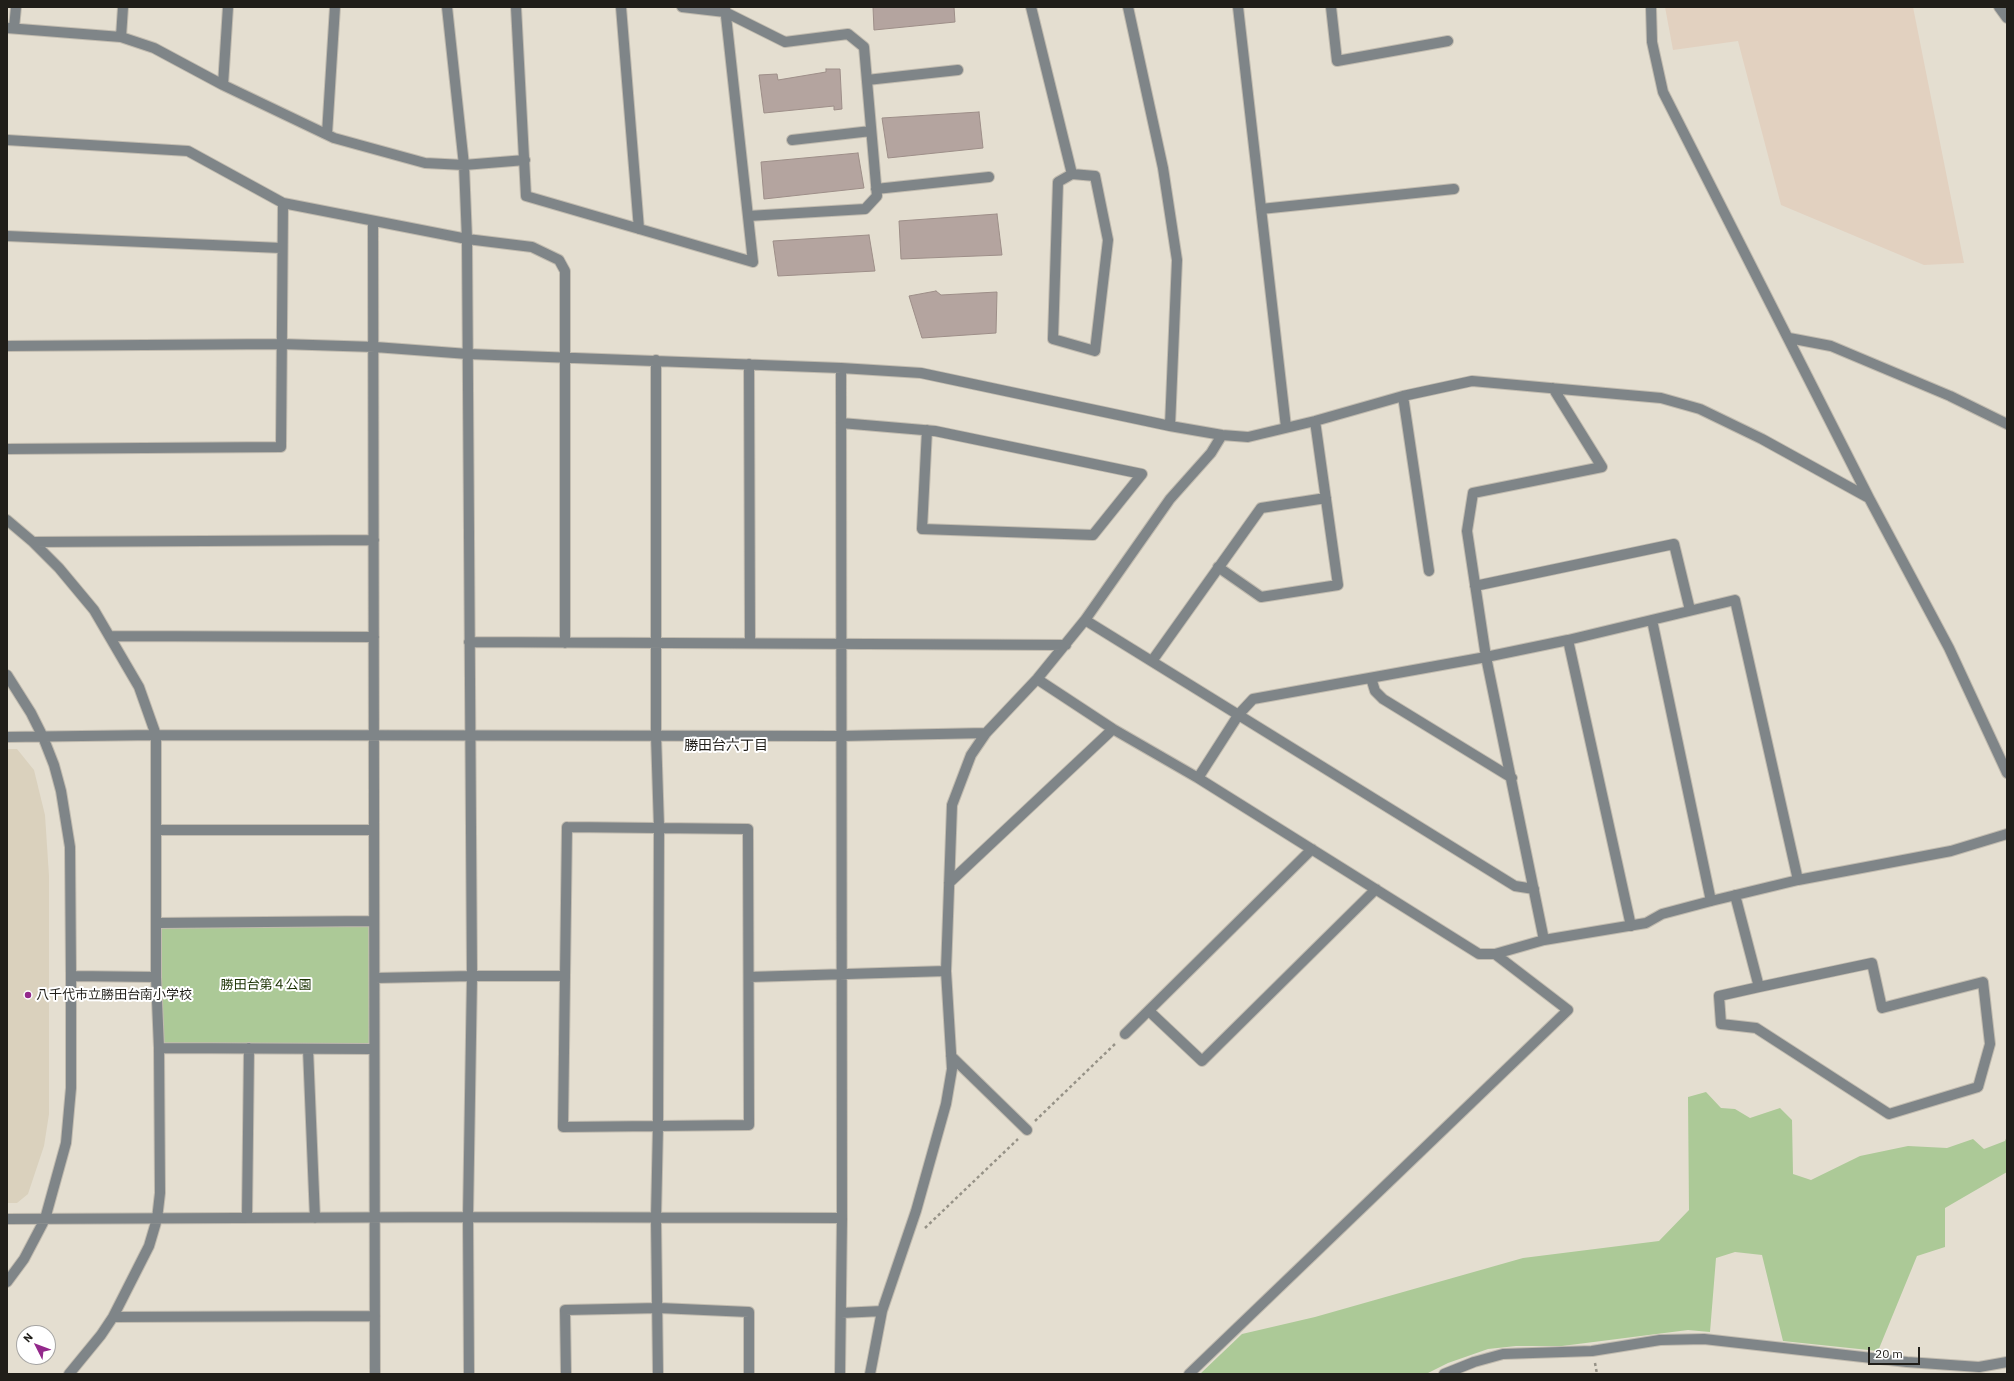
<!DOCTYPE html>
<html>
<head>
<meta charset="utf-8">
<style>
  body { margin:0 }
  #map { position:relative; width:2014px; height:1381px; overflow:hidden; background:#e4ded0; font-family:"IBM Plex Sans",sans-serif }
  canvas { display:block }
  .frame { position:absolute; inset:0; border:8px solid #201e19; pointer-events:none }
  .north { position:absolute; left:16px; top:1325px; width:40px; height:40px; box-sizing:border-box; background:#fff; border:1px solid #a6a5a3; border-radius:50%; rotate:312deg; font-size:11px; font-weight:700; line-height:16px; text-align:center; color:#201e19 }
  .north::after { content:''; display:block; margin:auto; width:14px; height:18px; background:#93288b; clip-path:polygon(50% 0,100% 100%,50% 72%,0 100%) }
  .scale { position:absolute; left:1868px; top:1347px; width:52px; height:18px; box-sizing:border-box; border:2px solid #201e19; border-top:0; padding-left:5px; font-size:12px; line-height:14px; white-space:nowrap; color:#201e19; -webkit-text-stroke:3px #fff; paint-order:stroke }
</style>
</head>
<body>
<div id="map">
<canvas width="2014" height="1381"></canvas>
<div class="frame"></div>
<div class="north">N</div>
<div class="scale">20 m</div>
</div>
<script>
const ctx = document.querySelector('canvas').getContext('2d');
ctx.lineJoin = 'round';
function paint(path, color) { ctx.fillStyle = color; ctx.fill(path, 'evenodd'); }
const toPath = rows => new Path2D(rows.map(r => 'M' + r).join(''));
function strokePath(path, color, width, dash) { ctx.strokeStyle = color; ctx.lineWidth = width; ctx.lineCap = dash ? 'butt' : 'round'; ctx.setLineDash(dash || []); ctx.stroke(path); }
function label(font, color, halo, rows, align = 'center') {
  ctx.font = font + ' "IBM Plex Sans","Noto Sans JP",sans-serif'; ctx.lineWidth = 4; ctx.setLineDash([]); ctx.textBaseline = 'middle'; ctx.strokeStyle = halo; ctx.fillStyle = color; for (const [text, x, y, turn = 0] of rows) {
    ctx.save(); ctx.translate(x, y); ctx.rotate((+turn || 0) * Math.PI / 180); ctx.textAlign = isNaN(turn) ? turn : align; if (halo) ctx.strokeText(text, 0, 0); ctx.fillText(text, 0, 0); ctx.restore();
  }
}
paint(toPath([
  [7,749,17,749,34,770,45,815,49,876,49,1114,44,1146,28,1194,17,1203,7,1203]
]), '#dad1bd');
paint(toPath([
  [1665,7,1913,7,1964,263,1924,265,1781,205,1738,41,1673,50]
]), '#e2d1c0');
paint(toPath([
  [373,921,373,1049,159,1048,158,923],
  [1706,1092,1721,1108,1735,1109,1750,1118,1780,1108,1792,1120,1793,1174,1811,1180,1860,1156,1908,1146,1947,1148,1973,1139,1984,1149,2005,1141,2007,1136,2007,1172,1945,1208,1945,1247,1917,1256,1878,1351,1783,1341,1762,1255,1735,1252,1716,1258,1710,1332,1688,1330,1562,1346,1516,1346,1488,1349,1448,1363,1426,1374,1200,1374,1242,1334,1315,1317,1523,1258,1659,1241,1689,1210,1688,1097]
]), '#acc997');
const building = toPath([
  [873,7,954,7,955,22,874,30,873,7],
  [826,69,840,69,842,109,834,110,834,106,764,113,759,75,777,74,778,80,826,72,826,69],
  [979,112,983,148,888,158,882,118,979,112],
  [858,153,864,188,764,199,761,162,858,153],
  [997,214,1002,255,901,259,899,221,997,214],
  [869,235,875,271,778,276,773,241,869,235],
  [936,291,941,295,997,292,996,333,922,338,909,296,936,291]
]);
paint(building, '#b4a49f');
strokePath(building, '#9d8e88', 1);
const minor = toPath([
  [447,7,464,165,467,239,472,976,468,1217,469,1374],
  [516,7,526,196,753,262,725,7],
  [621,7,639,229],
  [682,7,725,12,785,42,848,34,864,47,877,196,865,209,748,216],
  [1031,7,1072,174,1058,182,1053,339,1095,351,1108,240,1095,176,1072,174],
  [1128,7,1163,168,1177,260,1170,426],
  [1238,7,1286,427],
  [1331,7,1337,61,1448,41],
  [1651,7,1652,42,1663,92,1869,498,1949,648,2007,773],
  [1999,7,2007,18],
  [7,28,121,37,154,48,223,85,334,138,425,163,464,165,525,160],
  [14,28,16,7],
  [121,37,123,7],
  [867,80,958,70],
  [223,85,228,7],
  [327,134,335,7],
  [7,140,188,151,283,203,467,239,532,247,559,260,565,271,565,643],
  [792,140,871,131],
  [876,189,989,177],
  [1261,209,1454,189],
  [373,222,375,1374],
  [7,236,281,248],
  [1789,338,1831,346,1950,396,2007,424],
  [7,346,281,344,375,347,468,354,841,368,921,373,1170,426,1222,435,1248,437,1315,421,1403,396,1472,381,1661,398,1700,409,1762,439,1869,498],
  [656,360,656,735,659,827,658,1126,656,1218,658,1374],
  [749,364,750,643],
  [1403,396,1429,571],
  [841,423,935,431,1142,474,1093,535,922,529,927,430],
  [7,449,281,447,283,203],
  [7,520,33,542,59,568,94,610,139,687,156,735,156,977,159,1048,160,1193,157,1219,149,1246,113,1317,101,1335,69,1374],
  [33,542,374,540],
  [1218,567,1261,597,1338,585,1315,421],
  [1475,586,1674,544,1690,610],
  [1085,620,1515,886,1534,889],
  [1652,620,1711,901],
  [110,636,374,637],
  [1568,640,1631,926],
  [469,642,1066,645],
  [1152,661,1261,508,1326,498],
  [7,675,31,713,43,737,54,765,61,791,70,847,71,976,71,1088,66,1143,45,1219,24,1259,7,1282],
  [1371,678,1375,691,1383,699,1512,778],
  [1037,679,1113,729,1198,778,1479,954,1495,954,1544,940,1646,923,1662,914,1711,901,1798,880,1951,851,2007,834],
  [7,737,156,735,842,736,986,733],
  [1198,778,1239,714,1253,699,1486,657,1568,640,1735,600,1798,880],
  [567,827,748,829,749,1125,563,1127,567,827],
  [157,830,374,830],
  [949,883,1113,729],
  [1735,895,1759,987,1872,963,1882,1008,1983,982,1990,1044,1978,1087,1889,1114,1756,1028,1721,1024,1719,996,1759,987],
  [158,923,373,921],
  [1544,940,1486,657,1467,531,1473,493,1602,467,1553,388],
  [71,976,156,977],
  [749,977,946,971],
  [375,978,472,976,564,976],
  [1149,1011,1202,1061,1376,889],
  [1125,1034,1312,849],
  [159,1048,373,1049],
  [308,1049,315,1218],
  [951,1056,1027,1130],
  [247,1218,249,1048],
  [7,1219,468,1217,842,1218],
  [841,1313,882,1311,916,1211,946,1104,952,1069,946,971,952,805,971,755,986,733,1037,679,1085,620,1170,499,1211,453,1222,435],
  [113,1317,375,1316],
  [566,1374,565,1310,659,1308,749,1312,749,1374],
  [840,1374,842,1218,841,368],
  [870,1374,882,1311],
  [1189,1374,1568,1010,1495,954],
  [1444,1374,1474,1362,1503,1354,1592,1351,1660,1340,1704,1339,1907,1362,1979,1367,2007,1362]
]);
strokePath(minor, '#c1bbaf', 12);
strokePath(toPath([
  [1035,1121,1117,1042],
  [925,1228,1018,1139],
  [1595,1363,1597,1374]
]), '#969287', 2.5, [3, 3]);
strokePath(minor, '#7f8588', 10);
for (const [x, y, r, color] of [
  [28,995,4,"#93288b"]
]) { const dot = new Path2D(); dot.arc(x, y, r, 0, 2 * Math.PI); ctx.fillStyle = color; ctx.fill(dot); strokePath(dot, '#fff', 1.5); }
label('13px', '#193100', '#fff', [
  ["勝田台第４公園",266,985]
]);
label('13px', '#201e19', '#fff', [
  ["八千代市立勝田台南小学校",36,995]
], 'left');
label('14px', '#201e19', '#fff', [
  ["勝田台六丁目",726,746]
]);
</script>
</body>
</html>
